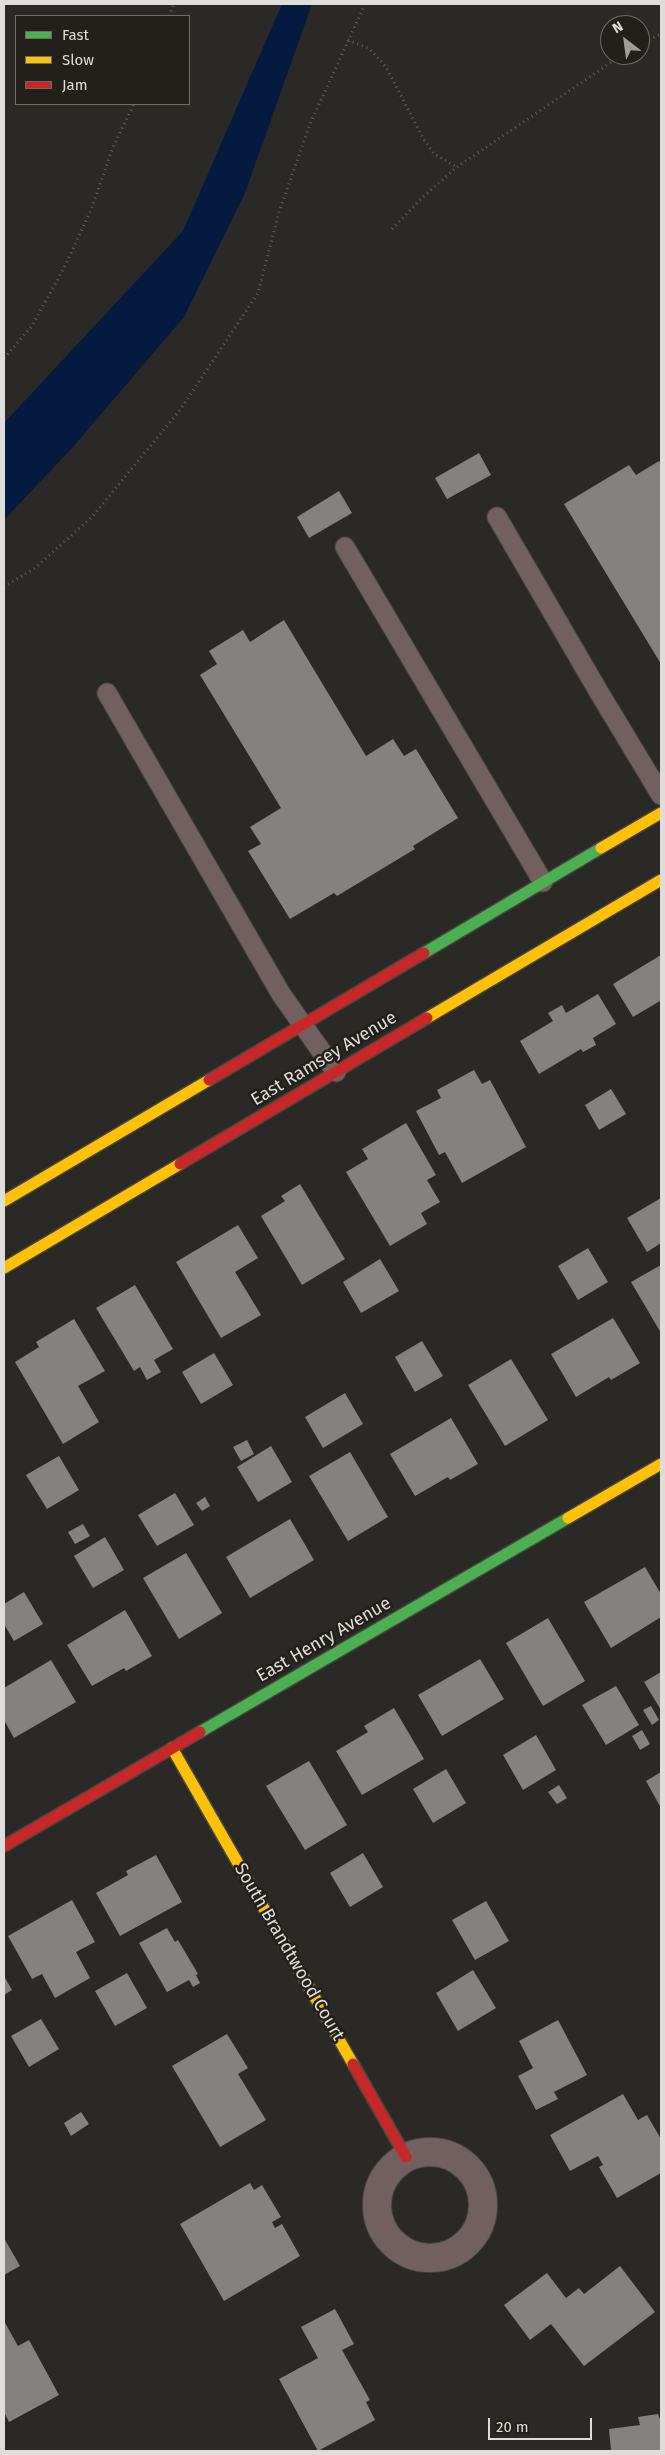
<!DOCTYPE html>
<html>
<head>
<meta charset="utf-8">
<style>
  body { margin:0 }
  #map { position:relative; width:665px; height:2455px; overflow:hidden; background:#2b2926; font-family:"Fira Sans",sans-serif }
  canvas { display:block }
  .frame { position:absolute; inset:0; border:5px solid #dfddd9; pointer-events:none }
  .legend { position:absolute; left:15px; top:15px; width:175px; height:90px; box-sizing:border-box; background:#23201b; border:1px solid #6e6c67; margin:0; padding:6px 9px; list-style:none; font-size:15px; color:#dfddd9 }
  .legend li { display:flex; align-items:center; gap:10px; height:25px }
  .legend b { width:25px; border:1px solid #6e6c67 }
  .north { position:absolute; left:600px; top:15px; width:50px; height:50px; box-sizing:border-box; background:#23201b; border:1px solid #6e6c67; border-radius:50%; rotate:330deg; font-size:14px; font-weight:700; line-height:20px; text-align:center; color:#dfddd9 }
  .north::after { content:''; display:block; margin:auto; width:18px; height:22px; background:#a09e9a; clip-path:polygon(50% 0,100% 100%,50% 72%,0 100%) }
  .scale { position:absolute; left:488px; top:2418px; width:104px; height:22px; box-sizing:border-box; border:2px solid #dfddd9; border-top:0; padding-left:6px; font-size:15px; line-height:18px; white-space:nowrap; color:#dfddd9; -webkit-text-stroke:4px #23201b; paint-order:stroke }
</style>
</head>
<body>
<div id="map">
<canvas width="665" height="2455"></canvas>
<div class="frame"></div>
<ul class="legend">
<li><b style="height:6px;background:#4caf50"></b>Fast</li>
<li><b style="height:6px;background:#ffc107"></b>Slow</li>
<li><b style="height:6px;background:#c62828"></b>Jam</li>
</ul>
<div class="north">N</div>
<div class="scale">20 m</div>
</div>
<script>
const ctx = document.querySelector('canvas').getContext('2d');
ctx.lineJoin = 'round';
function paint(path, color) { ctx.fillStyle = color; ctx.fill(path, 'evenodd'); }
const toPath = rows => new Path2D(rows.map(r => 'M' + r).join(''));
function strokePath(path, color, width, dash) { ctx.strokeStyle = color; ctx.lineWidth = width; ctx.lineCap = dash ? 'butt' : 'round'; ctx.setLineDash(dash || []); ctx.stroke(path); }
function label(font, color, halo, rows, align = 'center') {
  ctx.font = font + ' "Fira Sans",sans-serif'; ctx.lineWidth = 5; ctx.setLineDash([]); ctx.textBaseline = 'middle'; ctx.strokeStyle = halo; ctx.fillStyle = color; for (const [text, x, y, turn = 0] of rows) {
    ctx.save(); ctx.translate(x, y); ctx.rotate((+turn || 0) * Math.PI / 180); ctx.textAlign = isNaN(turn) ? turn : align; if (halo) ctx.strokeText(text, 0, 0); ctx.fillText(text, 0, 0); ctx.restore();
  }
}
paint(toPath([
  [282,4,312,4,245,193,184,317,72,448,4,520,4,423,183,231]
]), '#041a3e');
paint(toPath([
  [479,453,491,475,447,499,435,478],
  [659,461,661,465,661,664,564,504,629,465,636,475],
  [339,491,352,513,309,538,297,517],
  [284,620,366,756,393,739,404,756,416,749,458,818,413,846,415,849,337,896,334,893,290,919,248,851,261,844,250,827,281,808,200,675,217,664,209,651,243,630,250,642],
  [661,955,661,1004,660,1001,633,1017,613,984],
  [598,994,616,1024,593,1038,596,1045,583,1052,581,1049,539,1074,520,1041,553,1021,548,1013,562,1005,566,1013],
  [474,1070,482,1084,490,1080,526,1147,462,1183,445,1152,439,1155,416,1111,441,1098,437,1090],
  [611,1089,626,1114,599,1130,585,1105],
  [406,1123,436,1175,427,1180,440,1202,421,1213,427,1224,390,1246,346,1172,368,1159,362,1149],
  [300,1184,345,1259,302,1285,261,1216,285,1201,281,1196],
  [661,1198,661,1243,647,1252,627,1218],
  [238,1225,258,1258,235,1272,261,1315,221,1338,176,1262],
  [588,1248,608,1282,578,1300,558,1266],
  [380,1259,399,1291,361,1313,343,1282],
  [661,1265,661,1333,631,1282],
  [135,1285,173,1349,154,1360,161,1372,147,1380,140,1367,134,1371,96,1308],
  [613,1318,640,1363,611,1380,609,1377,576,1397,551,1354],
  [74,1319,105,1371,78,1386,99,1422,63,1444,15,1362,39,1347,36,1342],
  [422,1341,443,1376,415,1392,395,1357],
  [214,1353,233,1385,201,1404,182,1372],
  [511,1359,548,1420,505,1446,468,1385],
  [345,1393,363,1424,323,1448,305,1417],
  [451,1418,478,1464,450,1480,448,1477,415,1496,390,1454],
  [247,1440,254,1454,241,1461,233,1447],
  [271,1446,292,1482,258,1502,237,1467],
  [350,1452,388,1517,348,1541,309,1476],
  [59,1456,79,1490,47,1509,26,1475],
  [175,1493,194,1525,157,1546,138,1515],
  [205,1497,210,1506,202,1511,196,1503],
  [290,1519,314,1560,250,1598,226,1557],
  [83,1524,90,1536,75,1544,68,1532],
  [105,1537,124,1570,93,1588,74,1556],
  [186,1553,222,1613,179,1639,143,1578],
  [645,1567,661,1594,661,1617,611,1648,584,1602],
  [24,1592,43,1624,14,1641,4,1624,4,1604],
  [125,1610,152,1656,126,1671,124,1668,92,1686,67,1645],
  [548,1618,585,1681,543,1706,506,1643],
  [480,1659,504,1699,442,1736,418,1695],
  [51,1660,76,1702,14,1738,4,1720,4,1688],
  [661,1672,661,1710,644,1682],
  [616,1686,639,1725,606,1745,582,1705],
  [651,1706,659,1720,652,1725,643,1710],
  [394,1708,424,1759,362,1795,336,1751,368,1732,364,1726],
  [642,1730,650,1744,640,1750,632,1736],
  [536,1735,556,1770,523,1790,503,1755],
  [309,1761,347,1825,305,1850,266,1786],
  [446,1769,466,1803,433,1823,413,1789],
  [661,1772,661,1808,646,1781],
  [559,1785,567,1798,557,1804,548,1792],
  [363,1853,383,1887,350,1907,330,1873],
  [156,1855,182,1902,120,1936,96,1893,128,1875,126,1871],
  [72,1900,95,1942,76,1952,90,1978,55,1998,42,1974,32,1979,8,1936],
  [486,1901,509,1941,475,1960,452,1920],
  [167,1928,175,1942,178,1940,198,1974,196,1975,200,1983,193,1987,189,1980,167,1992,139,1943],
  [473,1970,496,2008,458,2031,436,1993],
  [127,1973,147,2008,115,2026,95,1991],
  [4,1976,12,1990,4,1995],
  [41,2019,59,2049,29,2067,11,2036],
  [558,2020,587,2075,554,2092,558,2099,536,2110,518,2076,533,2068,519,2041],
  [227,2034,248,2068,238,2074,266,2120,220,2147,172,2066],
  [623,2094,638,2120,647,2115,661,2139,661,2173,617,2198,599,2167,603,2165,598,2156,570,2171,550,2135],
  [81,2112,89,2124,71,2136,64,2123],
  [250,2183,254,2190,262,2185,281,2217,272,2222,275,2228,282,2224,300,2256,224,2301,180,2224],
  [4,2238,20,2266,4,2275],
  [620,2266,655,2312,584,2366,551,2324,530,2340,504,2305,547,2273,566,2298,579,2288,584,2294],
  [335,2309,354,2344,342,2350,370,2400,366,2402,375,2420,318,2451,279,2379,318,2358,301,2327],
  [4,2321,18,2346,29,2340,59,2395,9,2422,4,2412],
  [658,2414,661,2422,661,2451,611,2451,609,2429,640,2425,638,2417]
]), '#848280');
const lane = toPath([
  [497,517,600,694,661,795],
  [345,547,543,882],
  [107,693,281,994,336,1072]
]);
const street = toPath([
  '377 2205a53 53 0 1 1 106 0a53 53 0 1 1-106 0Z'
]);
const fast = toPath([
  [424,953,601,848],
  [200,1732,568,1518]
]);
const slow = toPath([
  [601,848,661,813],
  [427,1018,661,880],
  [4,1201,209,1080],
  [4,1268,180,1164],
  [568,1518,661,1464],
  [172,1748,353,2064]
]);
const jam = toPath([
  [209,1080,424,953],
  [180,1164,427,1018],
  [4,1846,200,1732],
  [353,2064,406,2157]
]);
strokePath(lane, '#474643', 21);
strokePath(street, '#474643', 30);
strokePath(fast, '#474643', 14);
strokePath(slow, '#474643', 14);
strokePath(jam, '#474643', 14);
strokePath(toPath([
  [169,16,174,4],
  [348,40,370,49,386,67,423,138,434,154,457,167],
  [640,44,661,34],
  [392,229,424,196,457,167,622,55],
  [4,358,32,326,65,266,91,210,113,147,134,104],
  [4,587,35,568,92,517,180,410,258,293,279,212,310,124,365,4]
]), '#675d5c', 3, [1, 4]);
strokePath(lane, '#726061', 19);
strokePath(street, '#726061', 28);
strokePath(fast, '#4caf50', 11);
strokePath(slow, '#ffc107', 11);
strokePath(jam, '#c62828', 11);
label('18px', '#dfddd9', '#23201b', [
  ["East Ramsey Avenue",324,1059,-31],
  ["East Henry Avenue",324,1640,-30],
  ["South Brandtwood Court",289,1952,60]
]);
</script>
</body>
</html>
